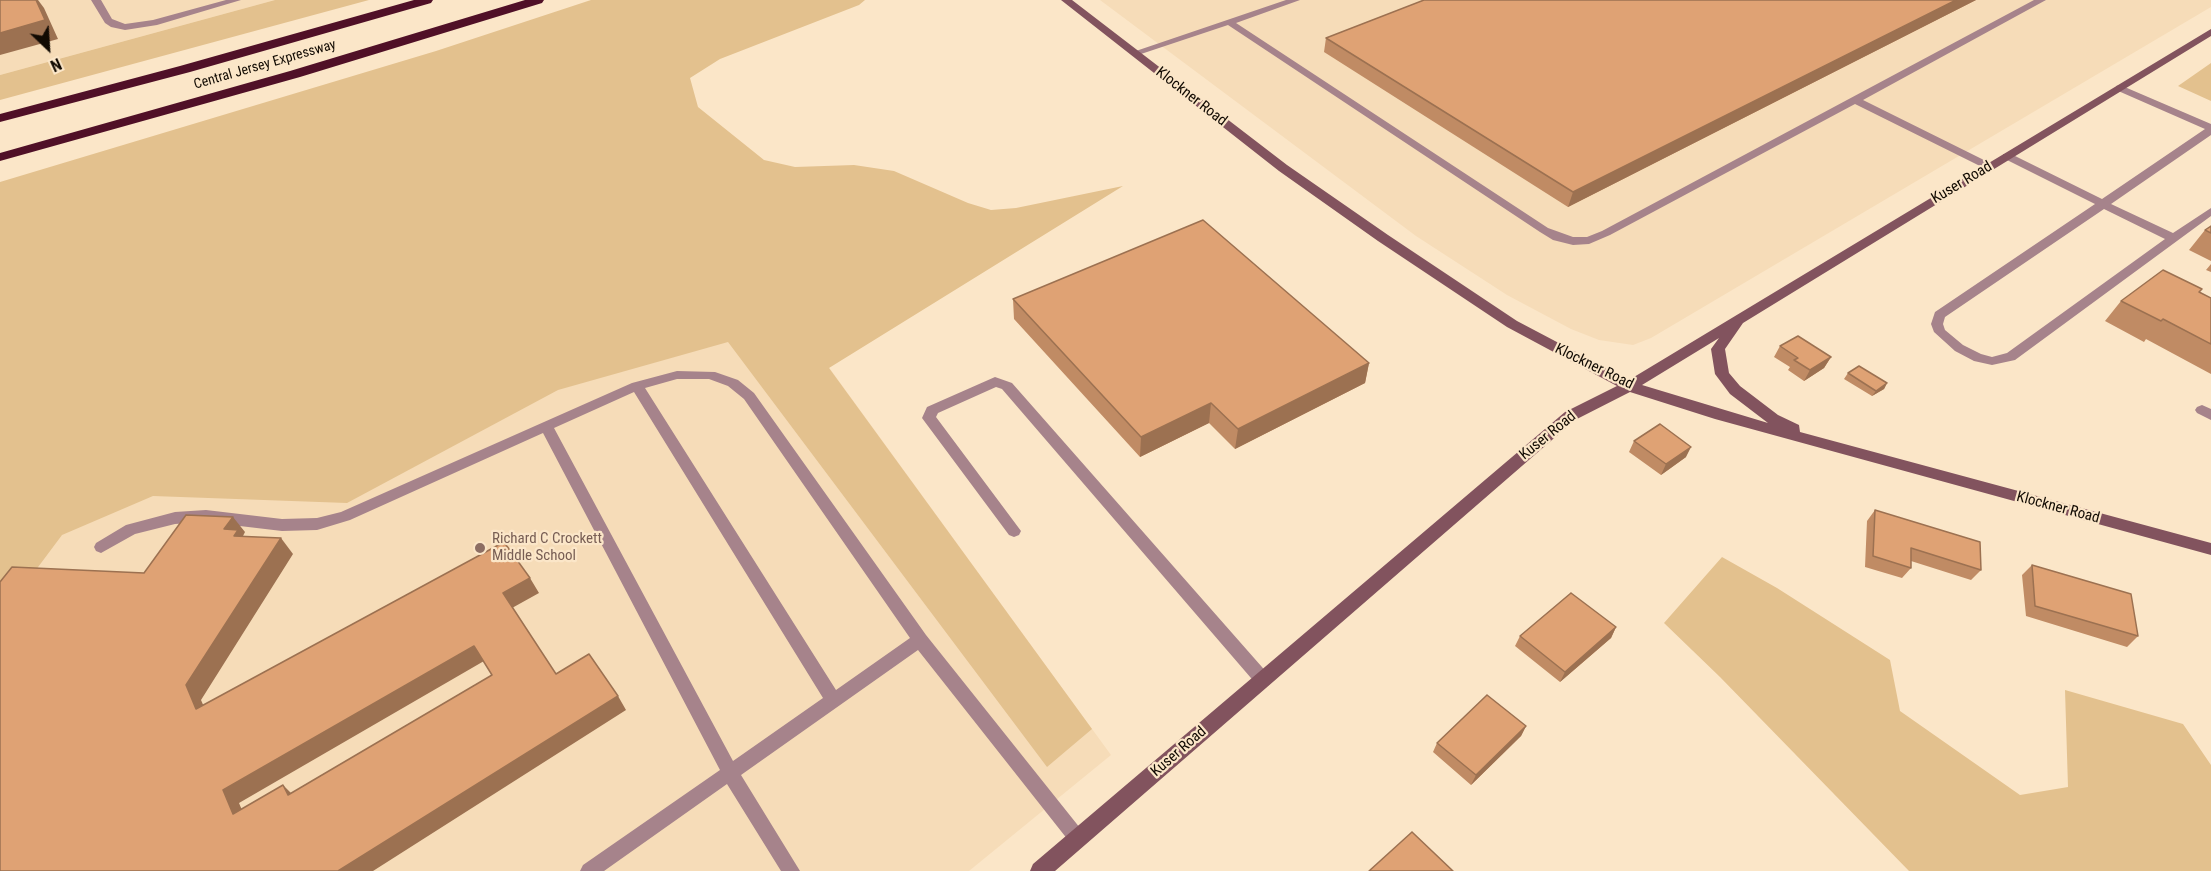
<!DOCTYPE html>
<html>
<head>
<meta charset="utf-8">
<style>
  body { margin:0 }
  #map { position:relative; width:2211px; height:871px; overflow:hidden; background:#fbe6c8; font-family:"Roboto Condensed",sans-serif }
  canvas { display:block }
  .north { position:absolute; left:18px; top:18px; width:60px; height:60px; -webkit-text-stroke:4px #fbe6c8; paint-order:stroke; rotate:155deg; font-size:16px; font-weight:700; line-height:24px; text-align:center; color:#110a02 }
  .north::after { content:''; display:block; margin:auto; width:21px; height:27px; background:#110a02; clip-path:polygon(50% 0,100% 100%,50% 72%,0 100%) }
</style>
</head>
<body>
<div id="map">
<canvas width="2211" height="871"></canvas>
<div class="north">N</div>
</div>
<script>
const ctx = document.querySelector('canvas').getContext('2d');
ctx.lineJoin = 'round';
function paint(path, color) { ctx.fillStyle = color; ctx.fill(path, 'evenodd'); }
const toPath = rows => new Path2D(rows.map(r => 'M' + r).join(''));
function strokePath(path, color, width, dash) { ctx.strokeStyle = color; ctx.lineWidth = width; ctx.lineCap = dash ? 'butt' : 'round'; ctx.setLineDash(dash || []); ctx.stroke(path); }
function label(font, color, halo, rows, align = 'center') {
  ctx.font = font + ' "Roboto Condensed",sans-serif'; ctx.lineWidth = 4.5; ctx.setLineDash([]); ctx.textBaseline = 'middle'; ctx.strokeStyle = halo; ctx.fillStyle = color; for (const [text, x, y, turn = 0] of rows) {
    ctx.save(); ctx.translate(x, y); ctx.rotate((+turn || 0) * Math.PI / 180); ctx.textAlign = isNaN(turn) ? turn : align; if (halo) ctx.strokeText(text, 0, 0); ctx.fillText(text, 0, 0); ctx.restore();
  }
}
paint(toPath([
  [0,0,275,0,0,75],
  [1100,0,2211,0,2211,7,1651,338,1633,345,1599,340,1571,329,1507,295,1416,236],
  [769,285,1111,755,969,871,0,871,0,311]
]), '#f6dcb8');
paint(toPath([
  [275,0,369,0,0,100,0,75],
  [591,0,865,0,859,5,720,59,690,78,698,107,764,160,795,167,854,165,894,171,968,203,991,210,1016,208,1123,186,829,368,1092,729,1047,767,728,342,558,390,347,503,153,496,62,535,0,618,0,182,436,51],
  [2211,63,2211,101,2178,86],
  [1722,557,1777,588,1890,660,1900,711,2020,795,2068,787,2065,690,2183,724,2211,765,2211,871,1909,871,1720,677,1664,623]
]), '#e3c18e');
paint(toPath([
  [91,0,101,0,112,19,125,24,153,20,226,0,241,0,157,25,125,30,111,27,105,23,91,0],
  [1286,0,1300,0,1236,23,1548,228,1573,237,1587,237,1602,231,2034,0,2046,0,1863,100,1994,165,1994,169,1986,169,1855,104,1610,235,1589,244,1573,245,1553,240,1540,232,1228,25,1138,55,1130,53,1286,0],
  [2120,85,2211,124,2211,135,2111,204,2173,233,2211,208,2211,216,2015,360,1992,365,1974,361,1955,351,1934,332,1931,324,1935,312,2095,204,2003,158,2003,154,2011,154,2102,199,2205,129,2116,90,2116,86,2120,85],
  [2104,209,2165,239,2007,353,1992,357,1981,354,1963,345,1945,330,1943,324,1945,317,2104,209],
  [677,371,715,372,738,380,754,393,926,635,1084,833,1087,839,1084,845,1078,847,1072,845,918,650,741,775,800,871,781,871,727,784,604,871,580,871,583,865,720,770,543,433,350,520,317,530,282,531,206,522,175,524,135,534,101,553,96,551,94,547,96,543,126,525,175,512,206,510,282,519,317,518,341,512,632,383,677,371],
  [677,379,709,379,728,386,744,399,910,638,836,690,645,388,677,379],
  [634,392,823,698,733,761,554,428,634,392],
  [995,377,1012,383,1269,675,1271,680,1269,685,1263,687,1257,685,1002,389,996,387,938,413,936,417,1021,531,1019,535,1014,537,1009,535,922,418,927,407,995,377],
  [2202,405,2211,409,2211,420,2197,413,2195,410,2197,407,2202,405]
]), '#a6838b');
paint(toPath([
  [1061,0,1072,0,1287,165,1388,235,1517,321,1629,380,2211,29,2211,36,1743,323,1725,349,1729,373,1740,386,1778,415,1799,425,1800,432,2211,543,2211,555,1715,419,1630,392,1575,420,1055,871,1030,871,1033,864,1565,412,1617,386,1507,327,1378,241,1279,171,1061,0],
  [1719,338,1711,349,1715,374,1730,394,1768,423,1642,385,1719,338]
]), '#82535e');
paint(toPath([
  [414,0,433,0,431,3,190,72,0,122,0,114,180,66,414,0],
  [525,0,544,0,542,3,300,77,0,161,0,153,290,71,525,0]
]), '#501027');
paint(toPath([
  [1424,0,1976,0,1568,207,1324,52,1326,38],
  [2211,226,2211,261,2189,250,2205,230],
  [2211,264,2211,272,2206,270],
  [2200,292,2211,298,2211,374,2146,339,2144,342,2105,321,2121,301],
  [1013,299,1369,363,1365,383,1235,449,1209,423,1140,457,1014,319],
  [1780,346,1831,357,1824,368,1804,381,1788,370,1790,367,1774,357],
  [1848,373,1887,383,1884,389,1872,396,1844,379],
  [1634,441,1686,457,1661,475,1629,452],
  [1875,510,1981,570,1971,580,1911,561,1911,568,1902,578,1865,567,1867,521],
  [2032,565,2138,636,2127,647,2026,616,2022,575],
  [1616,627,1611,638,1560,682,1515,646,1520,636],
  [1526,726,1521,736,1471,785,1433,752,1437,743]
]), '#c08b64');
paint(toPath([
  [36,0,38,0,44,8,58,39,0,55,0,33],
  [1956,0,1976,0,1568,207,1573,192],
  [1831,357,1824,368,1804,381,1810,370],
  [1369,363,1365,383,1235,449,1238,429],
  [1887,383,1884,389,1872,396,1876,391],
  [1211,403,1209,423,1140,457,1141,437],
  [1691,447,1686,457,1661,475,1666,464],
  [233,517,245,532,243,536,251,545,247,552,224,529],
  [281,538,293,554,201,700,211,723,196,709,186,685],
  [530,578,539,593,512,608,503,593],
  [1616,627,1611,638,1560,682,1565,672],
  [474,646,484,661,239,803,249,827,233,814,223,790],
  [618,696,626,710,373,871,338,871],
  [1526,726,1521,736,1471,785,1476,775],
  [283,785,297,799,288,795]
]), '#9c7151');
const building = toPath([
  [0,0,36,0,45,20,0,33,0,0],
  [1424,0,1956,0,1573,192,1326,38,1424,0],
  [1203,220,1369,363,1238,429,1211,403,1141,437,1013,299,1203,220],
  [2211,226,2211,233,2205,230,2211,226],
  [2163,270,2202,289,2199,292,2211,298,2211,344,2163,319,2161,321,2121,301,2163,270],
  [1798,336,1831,357,1810,370,1794,360,1798,358,1780,346,1798,336],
  [1859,366,1887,383,1876,391,1848,373,1859,366],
  [1660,424,1691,447,1666,464,1634,441,1660,424],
  [1875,510,1980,542,1981,570,1911,548,1911,568,1873,556,1875,510],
  [186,515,233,517,224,529,238,530,234,536,281,538,186,685,196,709,504,542,530,578,503,593,556,674,589,654,618,696,338,871,0,871,0,582,12,567,144,573,186,515],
  [474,646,492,675,288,795,283,785,233,814,223,790,474,646],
  [2032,565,2131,594,2138,636,2035,606,2032,565],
  [1571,593,1616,627,1565,672,1520,636,1571,593],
  [1487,695,1526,726,1476,775,1437,743,1487,695],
  [1412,832,1453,871,1369,871,1412,832]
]);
paint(building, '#dfa274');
strokePath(building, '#9c7151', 1.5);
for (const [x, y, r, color] of [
  [480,548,6,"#8d6e63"]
]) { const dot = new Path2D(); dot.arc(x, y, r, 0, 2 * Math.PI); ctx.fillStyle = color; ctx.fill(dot); strokePath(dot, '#fbe6c8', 2); }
label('14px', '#110a02', '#fbe6c8', [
  ["Central Jersey Expressway",265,65,-16]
]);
label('15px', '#110a02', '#fbe6c8', [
  ["Klockner Road",1191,97,38],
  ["Kuser Road",1962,183,-31],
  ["Klockner Road",1594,367,26],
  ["Kuser Road",1548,436,-39],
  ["Klockner Road",2058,508,15],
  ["Kuser Road",1179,752,-41]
]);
label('15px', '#785e54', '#fbe6c8', [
  ["Richard C Crockett",492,539],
  ["Middle School",492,556]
], 'left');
</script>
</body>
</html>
